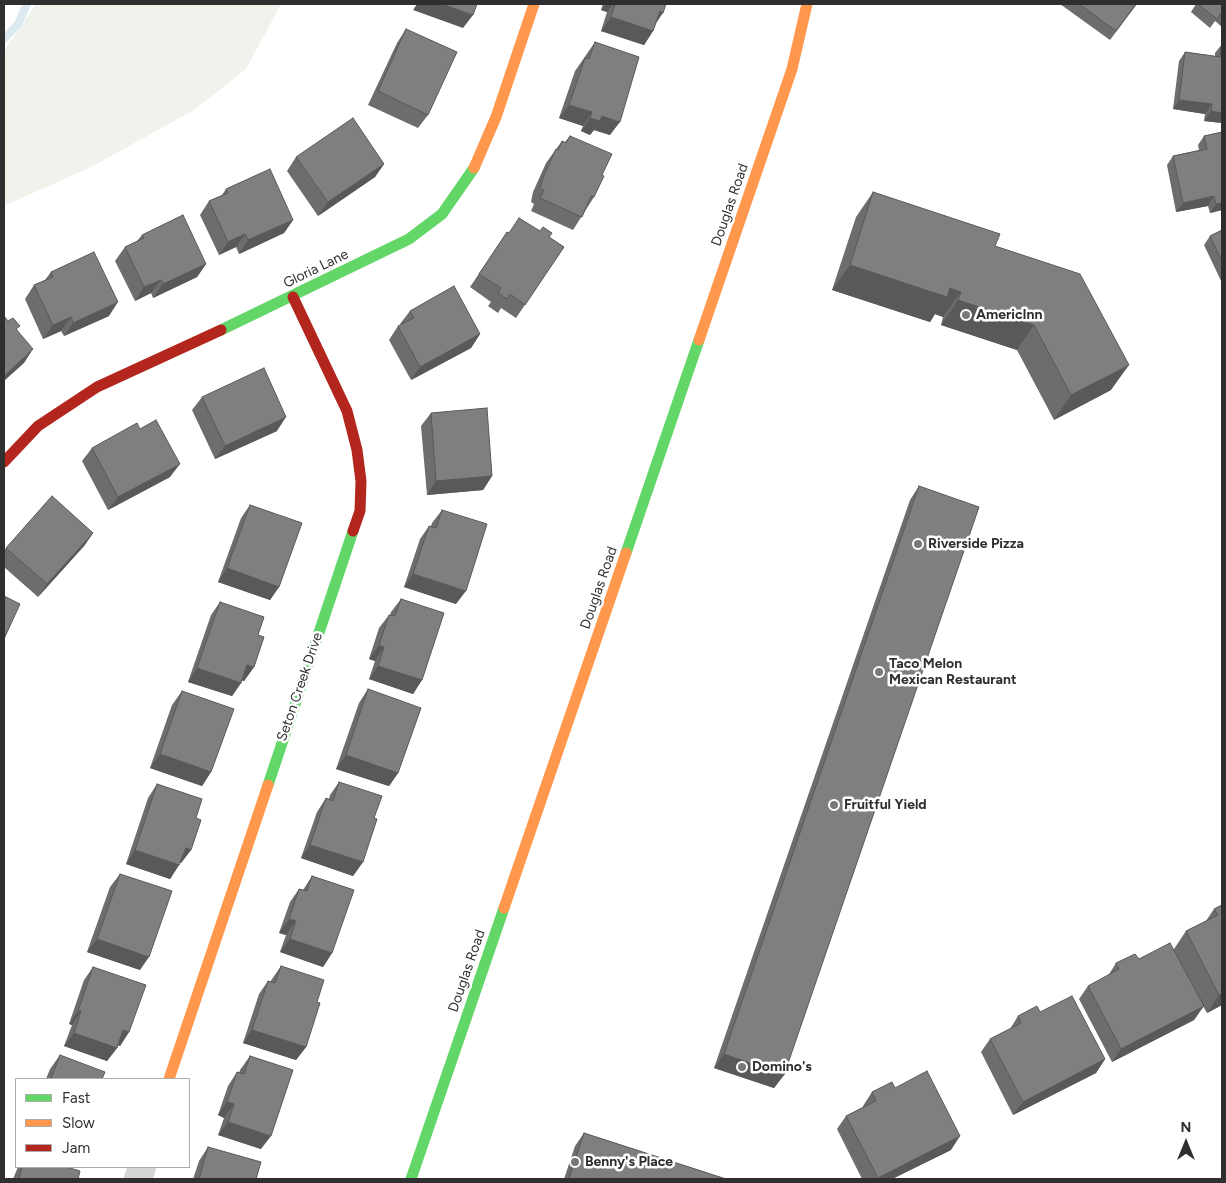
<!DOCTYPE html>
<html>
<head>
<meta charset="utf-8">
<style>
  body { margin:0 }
  #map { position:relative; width:1226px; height:1183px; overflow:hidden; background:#fff; font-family:Figtree,sans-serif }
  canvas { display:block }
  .frame { position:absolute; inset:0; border:5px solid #2f2f2f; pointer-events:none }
  .legend { position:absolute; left:15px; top:1078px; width:175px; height:90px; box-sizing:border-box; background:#fff; border:1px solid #acacac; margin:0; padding:6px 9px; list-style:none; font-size:15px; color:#2f2f2f }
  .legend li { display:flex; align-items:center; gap:10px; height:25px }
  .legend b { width:25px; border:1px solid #acacac }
  .north { position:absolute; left:1161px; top:1118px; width:50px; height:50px; -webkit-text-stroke:4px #fff; paint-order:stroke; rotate:0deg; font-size:14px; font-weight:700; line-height:20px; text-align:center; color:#2f2f2f }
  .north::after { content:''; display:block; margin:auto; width:18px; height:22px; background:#2f2f2f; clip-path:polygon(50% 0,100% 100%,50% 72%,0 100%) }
</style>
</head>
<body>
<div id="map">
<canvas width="1226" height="1183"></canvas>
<div class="frame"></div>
<ul class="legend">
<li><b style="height:6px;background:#63d668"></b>Fast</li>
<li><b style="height:6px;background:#ff974d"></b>Slow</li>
<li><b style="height:6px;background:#b3261e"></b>Jam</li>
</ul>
<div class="north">N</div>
</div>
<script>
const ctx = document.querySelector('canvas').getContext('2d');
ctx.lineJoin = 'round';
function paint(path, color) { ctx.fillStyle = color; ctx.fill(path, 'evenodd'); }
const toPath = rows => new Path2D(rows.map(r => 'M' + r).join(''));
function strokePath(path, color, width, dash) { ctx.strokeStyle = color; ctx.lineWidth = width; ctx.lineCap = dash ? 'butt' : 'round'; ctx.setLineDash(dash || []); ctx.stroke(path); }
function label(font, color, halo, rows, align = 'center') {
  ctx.font = font + ' Figtree,sans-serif'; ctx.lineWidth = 5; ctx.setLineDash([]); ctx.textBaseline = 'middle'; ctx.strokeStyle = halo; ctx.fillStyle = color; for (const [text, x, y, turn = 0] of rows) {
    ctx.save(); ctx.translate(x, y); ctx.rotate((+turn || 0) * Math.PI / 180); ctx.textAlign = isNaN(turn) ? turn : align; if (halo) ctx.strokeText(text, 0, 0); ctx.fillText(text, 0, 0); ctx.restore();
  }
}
paint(toPath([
  [36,4,281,4,246,69,194,110,93,166,4,206,4,51]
]), '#f0f2ec');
strokePath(toPath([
  [4,39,18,24,27,4]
]), '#dbeaf0', 8);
strokePath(toPath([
  [138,1179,142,1167]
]), '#d4d4d4', 28);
strokePath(toPath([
  [221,330,409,239,442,214,474,168],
  [626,553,699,340],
  [268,785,353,531],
  [411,1179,504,908]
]), '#63d668', 11);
strokePath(toPath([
  [474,168,496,117,534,4],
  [699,340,792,69,807,4],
  [504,908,626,553],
  [169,1079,268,785]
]), '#ff974d', 11);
strokePath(toPath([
  [293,297,347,411,357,450,361,481,360,511,353,531],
  [4,462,38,426,97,387,221,330]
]), '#b3261e', 11);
paint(toPath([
  [603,4,666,4,655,24,653,31,644,45,601,31,607,12,601,10],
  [1060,4,1137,4,1110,40],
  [1196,4,1222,4,1222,27,1215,21,1210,28,1191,12],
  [406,29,428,115,418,128,368,105,397,43],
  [595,42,610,135,594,130,590,135,581,131,583,126,559,118,575,71],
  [1222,44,1222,123,1204,121,1205,114,1173,109,1179,61,1185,52,1215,56,1215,53],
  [1222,132,1222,210,1210,213,1208,206,1176,212,1167,165,1173,156,1199,150,1198,145,1204,136],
  [570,136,602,175,594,197,573,230,531,211,534,204,531,202,533,192,546,163,562,141,565,142],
  [296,157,384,164,375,177,318,216,287,171],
  [226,189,293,220,284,233,239,254,236,247,219,255,200,215,209,201,222,195],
  [873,192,995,246,1111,390,1054,420,1017,350,941,325,943,317,935,314,930,322,832,290,856,217],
  [1222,230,1222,283,1204,245,1210,236],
  [507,232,509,233,549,237,564,247,516,318,501,308,498,313,488,306,491,302,470,287],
  [142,235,206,264,197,277,153,298,151,293,135,301,115,261,125,247,137,241],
  [51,272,109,316,64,336,61,331,43,339,25,299,34,285,45,280],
  [410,311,480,334,471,348,411,380,389,340,398,326,401,325,400,324],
  [202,397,277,431,215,459,192,410],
  [431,413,492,476,483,490,427,495,421,426],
  [92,448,170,477,108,510,82,461],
  [919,486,784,1075,774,1088,714,1068,910,500],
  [250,505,279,587,270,600,218,582,241,518],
  [442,510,456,604,404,587,420,539,429,526,431,526,432,523],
  [93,533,84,546,38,597,4,567,4,551,6,548],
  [401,599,422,680,413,694,369,679,375,661,369,659,379,628,389,615,390,615,391,612],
  [220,602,258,635,254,667,244,681,242,680,241,683,232,696,188,682,211,615],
  [368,689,398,773,389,786,336,769,359,703],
  [182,691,211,772,202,786,150,768,172,705],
  [339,782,374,818,363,862,353,876,301,858,317,812,326,798,329,799,330,795],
  [157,784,196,818,191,850,181,863,180,863,179,865,170,879,126,864,148,798],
  [120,874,140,970,87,952,110,887],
  [312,876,332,953,323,967,280,952,286,935,279,933,290,902,299,889,303,890],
  [1222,905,1222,1005,1207,1013,1203,1006,1194,1020,1112,1062,1079,999,1088,986,1108,976,1116,963,1139,959,1174,949,1186,931,1206,921,1214,909],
  [281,966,317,1002,306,1047,296,1060,243,1043,259,994,268,981,270,982],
  [93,967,129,1032,120,1046,118,1045,117,1048,107,1061,64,1046,72,1025,69,1024,84,980],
  [1040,1012,1105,1059,1096,1073,1013,1115,981,1052,990,1039,1010,1029,1018,1016],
  [60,1055,102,1079,46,1079,50,1069],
  [250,1056,261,1149,218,1135,224,1118,218,1115,228,1086,237,1072,239,1073,240,1070],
  [895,1088,951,1150,892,1179,862,1179,837,1129,846,1116,863,1107,863,1106,872,1092],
  [584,1133,726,1179,564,1179,575,1146],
  [208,1147,256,1179,193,1179,199,1161],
  [18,1167,67,1167,78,1179,13,1179]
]), '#6d6d6d');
paint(toPath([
  [417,4,442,4,473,15,463,28,413,10],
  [606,4,613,4,607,12,601,10],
  [660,11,663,13,654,26],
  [611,17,653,31,644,45,601,31],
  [1179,100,1212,104,1205,114,1173,109],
  [569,105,592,112,583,126,559,118],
  [1211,111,1222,113,1222,123,1204,121],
  [602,116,620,122,610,135,594,130,590,135,581,131,590,118],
  [384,164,375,177,318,216,328,202],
  [1214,196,1208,206,1176,212,1183,203],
  [1222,203,1222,210,1210,213,1216,204],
  [293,220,284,233,239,254,248,240],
  [245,234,236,247,219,255,228,242],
  [206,264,197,277,153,298,163,284],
  [850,265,950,288,961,292,943,317,935,314,930,322,832,290],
  [161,280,151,293,135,301,144,287],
  [958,300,1034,325,1017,350,941,325],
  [118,302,109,316,64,336,73,323],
  [71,317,61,331,43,339,53,325],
  [480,334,471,348,411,380,420,367],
  [33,349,24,363,4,381,4,376],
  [1129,365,1111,390,1054,420,1071,395],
  [286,417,277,431,215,459,225,446],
  [180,464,170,477,108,510,118,497],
  [492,476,483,490,427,495,436,481],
  [93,533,84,546,38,597,47,584],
  [227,568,279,587,270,600,218,582],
  [413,574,466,591,456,604,404,587],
  [379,645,384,647,375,661,369,659],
  [247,665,254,667,244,681,238,679],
  [378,666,422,680,413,694,369,679],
  [197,668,241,683,232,696,188,682],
  [160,754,211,772,202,786,150,768],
  [346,755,398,773,389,786,336,769],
  [310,845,363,862,353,876,301,858],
  [186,848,191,850,181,863,176,861],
  [135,850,179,865,170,879,126,864],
  [289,919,296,921,286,935,279,933],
  [97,939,149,957,140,970,87,952],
  [290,939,332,953,323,967,280,952],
  [1222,993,1222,1005,1207,1013,1219,995],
  [1204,1006,1194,1020,1112,1062,1121,1049],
  [78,1011,81,1011,72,1025,69,1024],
  [123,1030,129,1032,120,1046,114,1044],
  [252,1030,306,1047,296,1060,243,1043],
  [74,1033,117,1048,107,1061,64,1046],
  [724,1054,784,1075,774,1088,714,1068],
  [1105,1059,1096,1073,1013,1115,1023,1102],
  [227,1102,234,1104,224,1118,218,1115],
  [228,1122,271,1136,261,1149,218,1135],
  [960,1136,951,1150,892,1179,877,1179,878,1178]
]), '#595959');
const building = toPath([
  [442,4,477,4,473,15,442,4],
  [615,4,666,4,663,13,660,11,653,31,611,17,615,4],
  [1079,4,1136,4,1116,31,1079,4],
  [1198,4,1222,4,1222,12,1217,19,1198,4],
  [406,29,457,52,428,115,378,91,406,29],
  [595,42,639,57,620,122,602,116,600,121,590,118,592,112,569,105,585,58,589,59,595,42],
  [1222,44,1222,113,1211,111,1212,104,1179,100,1185,52,1220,57,1222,44],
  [353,118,384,164,328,202,296,157,353,118],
  [1222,132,1222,203,1216,204,1214,196,1183,203,1173,156,1207,149,1204,136,1222,132],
  [570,136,612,154,602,175,604,176,594,197,591,196,582,217,540,198,544,190,540,189,543,178,556,149,558,150,562,141,566,143,570,136],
  [270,169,293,220,248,240,245,234,228,242,209,201,228,193,226,189,270,169],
  [873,192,1000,234,995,246,1080,274,1129,365,1071,395,1034,325,958,300,961,292,950,288,947,297,850,265,873,192],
  [183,215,206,264,163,284,161,280,144,287,125,247,144,238,142,235,183,215],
  [519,218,540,231,543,227,552,233,549,237,564,247,525,305,510,294,507,299,498,293,501,288,479,274,507,232,509,233,519,218],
  [1222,230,1222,261,1210,236,1222,230],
  [94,252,118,302,73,323,71,317,53,325,34,285,53,277,51,272,94,252],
  [454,286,480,334,420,367,398,326,414,318,410,311,454,286],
  [4,316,8,321,13,318,20,326,16,329,33,349,4,376,4,316],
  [264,368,286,417,225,446,202,397,264,368],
  [487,408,492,476,436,481,431,413,487,408],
  [156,420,180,464,118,497,92,448,137,423,140,429,156,420],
  [919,486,979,507,784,1075,724,1054,919,486],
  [52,496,93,533,47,584,6,548,52,496],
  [250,505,302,523,279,587,227,568,250,505],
  [442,510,487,524,466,591,413,574,429,526,436,528,442,510],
  [4,596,20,604,4,639,4,596],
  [401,599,444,613,422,680,378,666,384,647,379,645,389,615,395,616,401,599],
  [220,602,264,617,258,635,264,637,254,667,247,665,241,683,197,668,220,602],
  [368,689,421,708,398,773,346,755,368,689],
  [182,691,234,709,211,772,160,754,182,691],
  [339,782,382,796,374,818,377,819,363,862,310,845,326,798,333,801,339,782],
  [157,784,202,799,196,818,201,820,191,850,186,848,179,865,135,850,157,784],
  [120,874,172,891,149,957,97,939,120,874],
  [312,876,354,890,332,953,290,939,296,921,289,919,299,889,307,891,312,876],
  [1222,905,1222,993,1219,995,1186,931,1218,915,1214,909,1222,905],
  [1170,943,1204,1006,1121,1049,1088,986,1119,969,1116,963,1135,954,1139,959,1170,943],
  [281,966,324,980,317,1002,320,1003,306,1047,252,1030,268,981,275,983,281,966],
  [93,967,146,985,129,1032,123,1030,117,1048,74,1033,81,1011,78,1011,93,967],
  [1072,996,1105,1059,1023,1102,990,1039,1021,1023,1018,1016,1037,1006,1040,1012,1072,996],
  [60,1055,105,1072,102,1079,51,1079,60,1055],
  [250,1056,293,1070,271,1136,228,1122,234,1104,227,1102,237,1072,244,1074,250,1056],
  [927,1071,960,1136,878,1178,846,1116,876,1101,872,1092,892,1082,895,1088,927,1071],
  [584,1133,726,1179,569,1179,584,1133],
  [208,1147,261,1162,256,1179,199,1179,208,1147],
  [22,1167,67,1167,80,1171,78,1179,19,1179,22,1167]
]);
paint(building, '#7f7f7f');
strokePath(building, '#595959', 1);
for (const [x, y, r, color] of [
  [966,315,5,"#787878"],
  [918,544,5,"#787878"],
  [879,672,5,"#787878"],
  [834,805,5,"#787878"],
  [742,1067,5,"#787878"],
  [575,1162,5,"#787878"]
]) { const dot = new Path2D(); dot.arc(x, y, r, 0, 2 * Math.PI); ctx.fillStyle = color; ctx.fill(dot); strokePath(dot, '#fff', 2); }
label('14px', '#2f2f2f', '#fff', [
  ["Douglas Road",730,205,-71],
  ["Gloria Lane",316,269,-26],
  ["Douglas Road",599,588,-71],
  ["Seton Creek Drive",300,687,-71],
  ["Douglas Road",467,971,-71]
]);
label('bold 14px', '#2f2f2f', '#fff', [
  ["AmericInn",976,315],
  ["Riverside Pizza",928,544],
  ["Taco Melon",889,664],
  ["Mexican Restaurant",889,680],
  ["Fruitful Yield",844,805],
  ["Domino's",752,1067],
  ["Benny's Place",585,1162]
], 'left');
</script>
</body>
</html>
